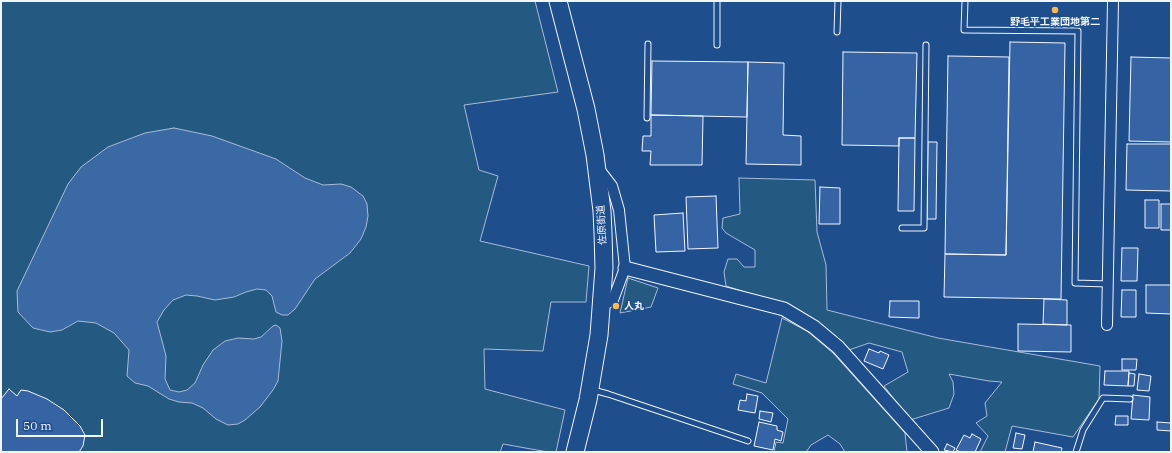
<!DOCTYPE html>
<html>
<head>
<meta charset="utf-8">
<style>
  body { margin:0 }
  #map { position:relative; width:1172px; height:453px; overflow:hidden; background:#1f4e8c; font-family:"IBM Plex Serif",serif }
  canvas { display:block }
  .frame { position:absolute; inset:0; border:2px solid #f2f6ff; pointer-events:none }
  .scale { position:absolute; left:16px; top:419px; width:87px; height:18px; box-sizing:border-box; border:2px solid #f2f6ff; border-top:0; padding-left:5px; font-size:12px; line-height:14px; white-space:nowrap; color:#f2f6ff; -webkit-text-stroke:3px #1f4e8c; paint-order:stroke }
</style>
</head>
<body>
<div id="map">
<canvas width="1172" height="453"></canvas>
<div class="frame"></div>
<div class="scale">50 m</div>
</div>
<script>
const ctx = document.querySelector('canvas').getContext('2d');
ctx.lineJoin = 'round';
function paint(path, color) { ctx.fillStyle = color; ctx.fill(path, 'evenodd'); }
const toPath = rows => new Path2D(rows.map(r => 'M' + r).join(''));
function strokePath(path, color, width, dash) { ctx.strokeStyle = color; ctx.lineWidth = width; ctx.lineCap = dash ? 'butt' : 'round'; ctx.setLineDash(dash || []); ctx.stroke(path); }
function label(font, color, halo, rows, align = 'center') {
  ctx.font = font + ' "IBM Plex Serif","Noto Sans JP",serif'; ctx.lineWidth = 3; ctx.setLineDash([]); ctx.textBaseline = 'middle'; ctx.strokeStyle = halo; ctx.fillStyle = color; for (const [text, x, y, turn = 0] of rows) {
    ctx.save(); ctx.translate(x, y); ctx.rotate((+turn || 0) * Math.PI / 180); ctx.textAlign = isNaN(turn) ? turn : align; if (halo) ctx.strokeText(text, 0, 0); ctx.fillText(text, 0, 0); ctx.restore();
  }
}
const green = toPath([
  [1,1,535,1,558,92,464,105,479,170,498,176,480,241,589,266,586,302,551,302,543,351,484,349,485,389,565,410,556,452,548,452,503,444,500,452,1,452,1,1],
  [739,178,815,180,817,232,826,265,827,310,938,338,1100,366,1099,399,1073,437,1012,426,1005,452,980,452,988,436,976,423,987,416,985,403,1002,382,989,381,949,374,953,382,954,394,949,408,910,420,884,386,908,372,902,352,869,343,849,350,787,305,726,286,724,272,728,259,737,259,744,267,755,267,755,250,726,233,722,228,723,218,740,214,739,178],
  [628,278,658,288,651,307,620,313,628,278],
  [782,318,807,331,833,353,905,433,907,452,845,452,840,444,828,435,811,445,806,452,774,452,776,442,783,443,788,419,762,393,733,384,736,374,766,383,782,318]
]);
paint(green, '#245a82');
strokePath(green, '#a8bbd7', 1);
const water = toPath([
  [174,128,212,136,276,159,305,178,323,185,341,184,351,187,363,196,367,204,368,216,366,227,361,239,350,253,315,279,295,309,288,315,282,315,276,312,272,296,266,290,257,289,246,292,234,297,215,300,197,296,186,295,173,300,164,310,157,322,166,356,165,379,170,390,179,392,187,390,195,383,203,365,213,350,225,341,238,338,254,339,261,337,273,326,276,325,280,328,282,341,278,381,273,390,260,407,245,420,238,424,228,425,216,419,203,408,192,403,179,402,169,399,148,386,135,383,127,376,129,350,114,333,96,323,78,321,62,330,50,332,33,328,18,312,17,291,68,184,81,167,108,147,145,133,174,128]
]);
paint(water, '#3b69a3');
strokePath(water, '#a8bbd7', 1);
const building = toPath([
  [1010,42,1065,43,1061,299,944,297,945,254,1006,255,1010,42],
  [843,52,917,53,915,138,899,138,899,146,842,145,843,52],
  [948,56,1009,57,1006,255,945,254,948,56],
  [1131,57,1171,58,1171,142,1129,141,1131,57],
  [652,61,748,62,747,117,651,115,652,61],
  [748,62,784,63,783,135,801,136,801,165,746,164,748,62],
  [651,115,703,116,702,165,650,165,651,151,642,151,643,136,651,136,651,115],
  [899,138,915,138,914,211,898,211,899,138],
  [928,142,937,142,936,219,927,219,928,142],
  [1127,144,1171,144,1171,191,1126,190,1127,144],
  [820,187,840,188,840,224,819,224,820,187],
  [716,196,718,248,688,249,686,197,716,196],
  [1145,200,1159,200,1159,228,1145,228,1145,200],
  [1161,204,1171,204,1171,230,1161,230,1161,204],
  [683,213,685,251,656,252,654,215,683,213],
  [1122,248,1138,248,1137,281,1121,281,1122,248],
  [1146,285,1171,285,1171,314,1146,313,1146,285],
  [1122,290,1136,290,1136,317,1121,317,1122,290],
  [1044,299,1067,300,1067,325,1043,324,1044,299],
  [890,301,919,301,919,318,889,317,890,301],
  [1018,324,1071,325,1071,352,1018,351,1018,324],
  [869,349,879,353,880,351,889,355,883,369,864,361,869,349],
  [1122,359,1137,359,1136,370,1122,370,1122,359],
  [1105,371,1129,371,1128,386,1104,385,1105,371],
  [1129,373,1135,374,1134,386,1128,386,1129,373],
  [1139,374,1151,376,1149,391,1137,390,1139,374],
  [9,389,17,396,21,390,28,391,47,399,64,410,80,426,85,435,83,446,79,452,1,452,1,399,9,389],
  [747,394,758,396,755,413,738,410,740,400,746,401,747,394],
  [1133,395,1150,397,1149,420,1131,419,1133,395],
  [760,411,773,413,771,422,759,419,760,411],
  [1116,416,1128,416,1128,425,1115,425,1116,416],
  [759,422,777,426,777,430,783,432,781,441,775,439,773,450,754,446,759,422],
  [1157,422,1171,423,1171,431,1157,430,1157,422],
  [1016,433,1025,435,1022,449,1013,448,1016,433],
  [972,434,981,439,975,452,961,452,956,450,964,435,970,438,972,434],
  [1035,442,1062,448,1061,452,1033,452,1035,442],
  [947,444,955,448,953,452,944,450,947,444]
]);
paint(building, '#3563a3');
strokePath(building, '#f2f6ff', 1);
const service = toPath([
  [965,1,964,30,1078,31,1075,283,1108,284],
  [837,32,838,1],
  [717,45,717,1],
  [647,118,648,44],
  [902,228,924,228,926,45],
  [593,390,608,394,748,441],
  [1076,452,1083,430,1103,398,1130,399]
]);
const minor = toPath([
  [599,169,612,186,619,210,625,268,613,300,602,306],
  [1107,325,1113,1]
]);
const tertiary = toPath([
  [625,268,784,309,814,327,838,347,932,452]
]);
const trunk = toPath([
  [558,1,586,109,595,155,602,211,603,233,604,268,599,335,588,400,575,452]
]);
strokePath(service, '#f2f6ff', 7);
strokePath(minor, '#f2f6ff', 12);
strokePath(tertiary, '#f2f6ff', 15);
strokePath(trunk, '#f2f6ff', 19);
strokePath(service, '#1f4e8c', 5);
strokePath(minor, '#1f4e8c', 10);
strokePath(tertiary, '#1f4e8c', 13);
strokePath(trunk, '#1f4e8c', 17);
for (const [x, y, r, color] of [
  [1055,10,4,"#ffb74d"],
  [616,306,4,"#ffb74d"]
]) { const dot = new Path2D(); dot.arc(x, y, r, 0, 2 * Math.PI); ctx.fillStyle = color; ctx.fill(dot); strokePath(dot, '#1f4e8c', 1.5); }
label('bold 10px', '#f2f6ff', '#1f4e8c', [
  ["野毛平工業団地第二",1055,22],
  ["人丸",624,306,"left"]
]);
label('10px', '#f2f6ff', '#1f4e8c', [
  ["佐原街道",602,225,-93]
]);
</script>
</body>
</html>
